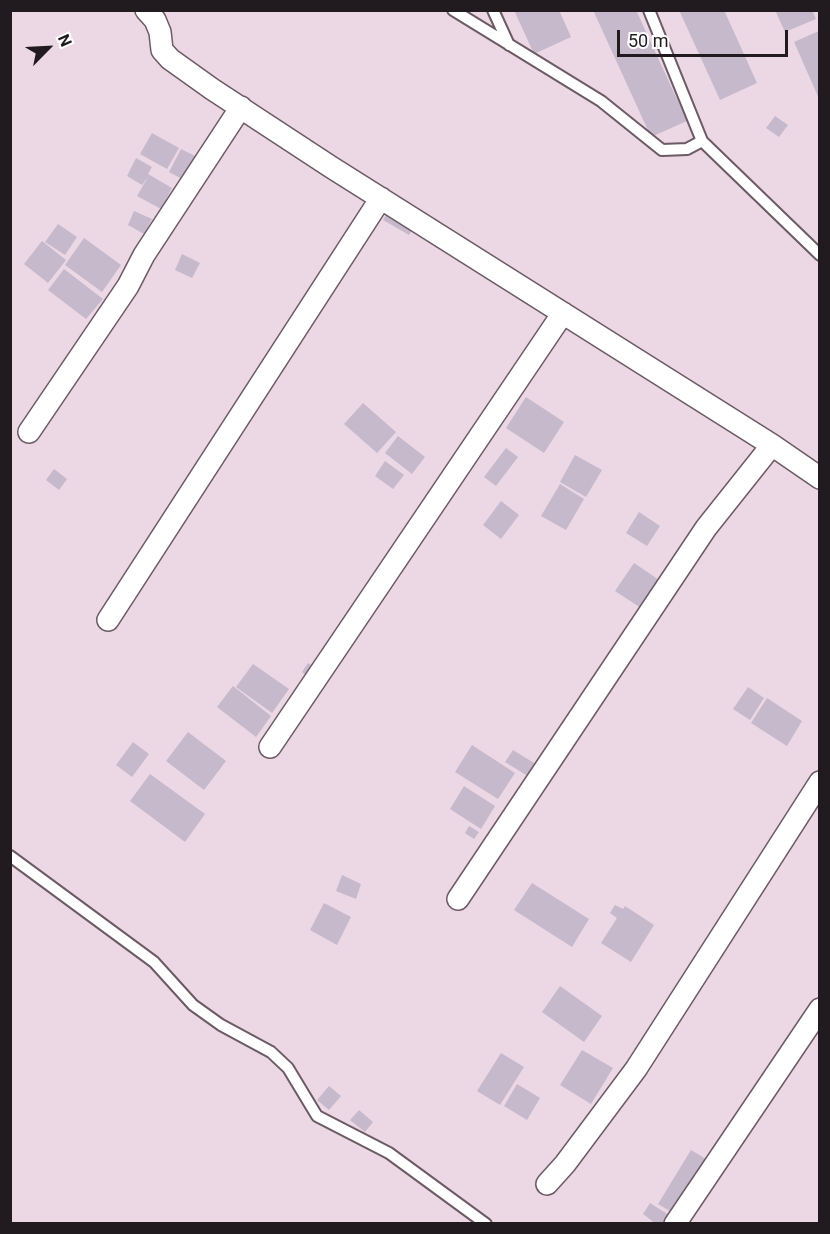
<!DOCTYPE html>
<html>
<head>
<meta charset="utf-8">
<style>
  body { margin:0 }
  #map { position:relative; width:830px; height:1234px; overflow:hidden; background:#ecd7e4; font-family:Roboto,sans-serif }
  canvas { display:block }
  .frame { position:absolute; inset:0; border:12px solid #211a1f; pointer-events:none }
  .north { position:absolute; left:18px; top:18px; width:60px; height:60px; -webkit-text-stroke:4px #fff; paint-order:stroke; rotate:66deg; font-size:16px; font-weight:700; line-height:24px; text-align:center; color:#211a1f }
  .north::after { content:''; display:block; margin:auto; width:21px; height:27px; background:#211a1f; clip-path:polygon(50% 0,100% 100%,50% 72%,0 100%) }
  .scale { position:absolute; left:617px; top:30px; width:171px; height:27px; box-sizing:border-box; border:3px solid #211a1f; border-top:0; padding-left:8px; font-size:18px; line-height:21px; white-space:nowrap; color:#211a1f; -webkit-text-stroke:4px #fff; paint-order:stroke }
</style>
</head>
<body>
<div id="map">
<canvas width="830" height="1234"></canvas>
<div class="frame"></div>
<div class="north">N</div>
<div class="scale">50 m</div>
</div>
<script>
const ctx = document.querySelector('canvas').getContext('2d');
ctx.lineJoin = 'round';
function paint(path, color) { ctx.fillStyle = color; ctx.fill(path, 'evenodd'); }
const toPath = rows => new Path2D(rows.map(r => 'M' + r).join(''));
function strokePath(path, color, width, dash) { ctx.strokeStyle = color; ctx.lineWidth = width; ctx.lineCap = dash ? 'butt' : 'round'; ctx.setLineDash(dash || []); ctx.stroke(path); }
paint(toPath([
  [514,10,559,10,571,37,534,54],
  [593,10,636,10,687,121,651,137],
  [679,10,724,10,757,83,720,100],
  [775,10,812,10,816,19,785,32],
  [819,31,820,32,820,101,794,42],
  [775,116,788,125,779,137,766,128],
  [152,133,179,148,167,169,140,154],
  [181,149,197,157,184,180,169,172],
  [136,158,152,167,148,174,172,188,161,209,137,196,148,177,142,185,127,176],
  [389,210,415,225,409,235,383,220],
  [134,211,152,219,144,234,128,225],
  [58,224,77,237,65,255,45,242],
  [84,238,121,265,102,292,65,265],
  [42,241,66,260,48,283,24,264],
  [182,254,200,263,192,278,175,270],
  [64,269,103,299,86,319,48,290],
  [526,397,564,422,544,453,506,428],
  [363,403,396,432,377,453,344,424],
  [398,436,425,457,412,474,385,453],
  [506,448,518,457,496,486,484,477],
  [575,455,602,470,586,497,560,482],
  [385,461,404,475,393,489,375,476],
  [54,469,67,479,59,490,46,480],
  [560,484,584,499,566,530,541,516],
  [501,501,519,515,501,539,483,525],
  [639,512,660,526,647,546,626,533],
  [634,563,662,582,644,610,615,591],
  [308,663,317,669,309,678,302,672],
  [253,664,289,689,272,713,236,687],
  [233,686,271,716,256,737,217,707],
  [748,687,764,698,750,720,733,709],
  [767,698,802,721,787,746,751,723],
  [188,732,226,761,204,790,166,761],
  [133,742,149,754,132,777,116,765],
  [472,745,515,773,498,799,455,772],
  [513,750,539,766,531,778,505,762],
  [150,774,205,814,185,842,130,801],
  [464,786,495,806,481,829,450,809],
  [469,826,479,832,474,839,465,833],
  [342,875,361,884,356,899,336,891],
  [532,883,589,919,572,947,514,910],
  [324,903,351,917,337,945,310,930],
  [615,905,623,909,625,906,654,925,631,962,601,943,617,918,610,913],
  [560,986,602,1016,584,1042,542,1012],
  [582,1050,613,1068,591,1104,560,1085],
  [501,1053,524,1067,500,1105,477,1091],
  [517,1084,540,1098,527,1120,504,1106],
  [329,1086,341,1096,329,1110,317,1100],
  [359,1110,373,1122,365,1132,350,1120],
  [691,1150,706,1159,673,1213,658,1204],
  [650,1203,669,1215,663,1224,656,1224,643,1214]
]), '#c6b9cc');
const service = toPath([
  [453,10,601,101,662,150,687,149,702,141,820,255],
  [493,10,509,45],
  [649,10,702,141],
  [10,856,154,962,193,1005,221,1025,271,1052,288,1068,317,1116,389,1153,486,1224]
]);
const minor = toPath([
  [146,10,155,20,160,32,162,50,170,59,212,89,331,167,772,445,820,478],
  [29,432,128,286,144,255,241,107],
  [108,620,381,198],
  [270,747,563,313],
  [458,899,706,528,772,445],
  [547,1184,565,1164,636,1069,820,782],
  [675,1224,820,1009]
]);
strokePath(service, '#6c5a65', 14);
strokePath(minor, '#6c5a65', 24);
strokePath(service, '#fff', 10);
strokePath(minor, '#fff', 21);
</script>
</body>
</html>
